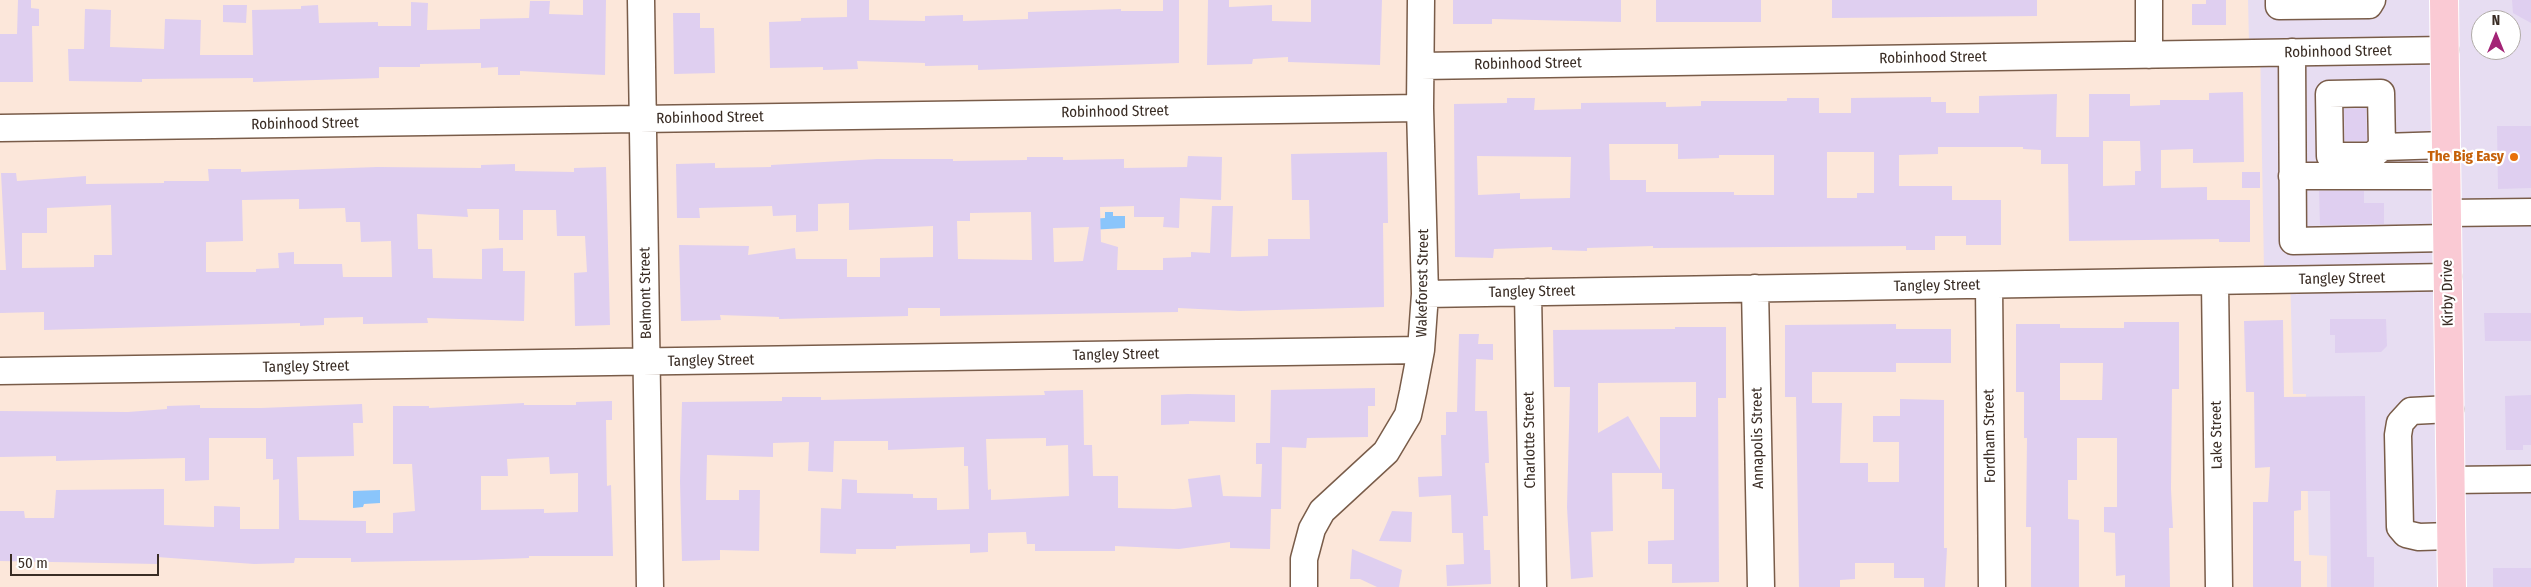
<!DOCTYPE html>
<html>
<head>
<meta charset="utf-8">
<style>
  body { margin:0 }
  #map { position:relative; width:2531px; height:587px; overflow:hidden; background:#fce7da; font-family:"Fira Sans Condensed",sans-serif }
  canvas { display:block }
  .north { position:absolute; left:2471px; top:10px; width:50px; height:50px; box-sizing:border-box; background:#fff; border:1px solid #b0aba7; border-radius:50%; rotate:0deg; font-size:14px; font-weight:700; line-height:20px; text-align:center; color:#392c24 }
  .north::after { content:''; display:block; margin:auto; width:18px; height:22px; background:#a32476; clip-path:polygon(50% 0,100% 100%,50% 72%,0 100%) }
  .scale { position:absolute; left:10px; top:554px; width:149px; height:22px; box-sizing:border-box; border:2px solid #392c24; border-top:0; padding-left:6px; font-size:15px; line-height:18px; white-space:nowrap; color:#392c24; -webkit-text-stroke:4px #fff; paint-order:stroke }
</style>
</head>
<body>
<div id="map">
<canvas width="2531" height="587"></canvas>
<div class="north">N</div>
<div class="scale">50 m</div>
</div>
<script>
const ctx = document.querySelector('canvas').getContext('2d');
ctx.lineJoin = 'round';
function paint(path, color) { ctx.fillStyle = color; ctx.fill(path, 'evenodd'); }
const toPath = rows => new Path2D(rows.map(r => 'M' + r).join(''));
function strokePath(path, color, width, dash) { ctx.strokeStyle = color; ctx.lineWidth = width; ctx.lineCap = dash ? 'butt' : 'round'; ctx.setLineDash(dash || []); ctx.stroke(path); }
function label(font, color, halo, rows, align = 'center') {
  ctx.font = font + ' "Fira Sans Condensed",sans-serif'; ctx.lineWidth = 4.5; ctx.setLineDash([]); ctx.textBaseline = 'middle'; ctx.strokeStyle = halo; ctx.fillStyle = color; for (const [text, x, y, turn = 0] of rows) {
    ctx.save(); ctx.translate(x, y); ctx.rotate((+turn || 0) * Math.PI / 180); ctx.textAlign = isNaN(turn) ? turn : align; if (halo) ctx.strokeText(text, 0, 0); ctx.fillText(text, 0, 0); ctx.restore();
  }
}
paint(toPath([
  [2248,0,2531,0,2531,587,2327,587,2327,556,2309,555,2306,394,2293,394,2290,270,2264,270,2260,42,2249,42],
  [2481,20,2511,20,2511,50,2481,50]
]), '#e7ddf2');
paint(toPath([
  [1105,212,1113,212,1113,216,1125,216,1125,228,1089,230,1089,219,1105,218],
  [380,490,380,503,364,504,363,507,353,508,353,491]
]), '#8ac5fb');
paint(toPath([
  [18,0,31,0,31,8,39,9,39,26,32,26,33,82,0,82,0,34,17,34],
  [583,0,606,0,605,75,520,71,520,75,498,75,498,67,481,68,481,63,420,64,420,67,379,67,379,78,253,82,253,78,142,79,142,82,69,81,68,49,84,49,85,9,111,10,110,47,164,49,165,19,201,20,200,55,253,55,252,10,301,9,301,6,318,5,319,23,378,22,378,26,411,26,411,2,428,3,427,30,480,29,480,19,529,18,530,1,550,1,549,14,583,15],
  [847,0,869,0,869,20,925,21,925,16,963,15,963,21,1028,19,1028,12,1121,9,1121,11,1163,11,1163,0,1179,0,1179,63,978,70,978,65,925,66,925,63,857,61,858,69,823,70,823,67,770,68,769,22,801,21,801,18,847,17],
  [1208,0,1229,0,1229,7,1272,5,1272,21,1311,22,1311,0,1382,0,1380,65,1288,62,1288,57,1253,59,1252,64,1207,65],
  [1453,0,1621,0,1621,22,1492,19,1492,24,1453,24],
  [1656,0,1761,0,1761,22,1656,22],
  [1832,0,2037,0,2037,16,1832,18],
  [2206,0,2226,0,2226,25,2192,25,2192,4,2206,4],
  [2512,0,2531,0,2531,23,2513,13],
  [223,5,247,5,246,23,223,22],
  [673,13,700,13,700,28,714,28,715,73,674,74],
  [2243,92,2244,162,2193,163,2193,149,2161,150,2161,188,2207,187,2207,200,2250,200,2250,242,2219,242,2219,239,2069,241,2068,164,2041,164,2041,150,2023,149,2023,147,1938,147,1938,154,1899,155,1899,186,1952,186,1952,200,2001,200,2001,245,1966,245,1966,236,1935,236,1935,250,1906,250,1906,246,1653,248,1653,246,1587,248,1587,251,1552,250,1552,247,1494,249,1493,258,1455,257,1454,104,1507,103,1507,98,1535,98,1534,110,1581,109,1581,103,1666,102,1666,107,1701,106,1701,101,1787,101,1787,98,1819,98,1819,113,1851,113,1851,98,1931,97,1931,102,1946,102,1946,113,1979,113,1979,96,2057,94,2056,137,2089,137,2089,94,2130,94,2130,106,2160,105,2160,100,2209,100,2209,93],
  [2103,141,2140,141,2141,171,2135,171,2135,185,2103,186],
  [1609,144,1678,144,1678,159,1719,158,1719,155,1774,155,1774,195,1734,195,1734,192,1646,192,1646,180,1610,180],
  [1827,152,1874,152,1874,193,1857,193,1857,198,1827,198],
  [1477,156,1571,157,1570,198,1520,199,1520,193,1478,195],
  [2366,108,2367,141,2345,141,2344,109],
  [2497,126,2531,126,2531,188,2498,189],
  [1387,152,1388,223,1383,223,1384,307,1240,311,1178,308,1178,312,940,316,940,308,908,308,908,316,779,319,779,317,720,315,721,320,681,321,679,245,749,246,748,255,795,248,796,259,847,259,847,277,880,277,880,258,933,257,933,226,849,230,849,203,818,204,818,231,796,232,796,215,773,216,772,206,699,208,700,218,677,218,676,164,715,163,715,168,771,167,771,165,877,159,953,159,953,161,1027,160,1027,157,1063,157,1063,160,1124,159,1124,168,1187,167,1188,156,1222,157,1221,200,1180,198,1179,228,1163,227,1164,217,1134,217,1134,206,1100,207,1101,242,1118,247,1117,270,1163,270,1163,258,1191,257,1191,252,1210,253,1212,206,1233,206,1231,257,1268,256,1268,239,1310,239,1309,200,1292,200,1291,154],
  [1031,212,1032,260,958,259,957,221,970,221,970,213],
  [1089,227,1083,261,1054,262,1053,228],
  [515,164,515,171,574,172,574,168,606,167,610,325,575,326,574,273,587,272,585,236,557,236,556,210,523,210,523,240,499,240,499,209,467,209,468,217,417,214,418,249,432,249,433,278,482,279,482,249,503,248,503,271,525,271,524,321,427,318,428,323,363,324,363,317,324,318,324,325,300,326,300,323,44,330,44,312,0,313,0,270,6,270,1,173,16,173,17,181,86,176,86,184,164,183,164,181,209,181,208,169,241,169,241,172,377,167,481,168,481,165],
  [299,199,299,209,345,208,346,222,360,222,361,242,391,241,392,277,343,277,342,264,294,264,294,252,278,253,279,268,256,269,256,272,206,272,206,242,243,241,242,200],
  [111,205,112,255,94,255,94,267,22,268,22,233,47,233,47,208],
  [2242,172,2260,172,2260,188,2242,188],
  [2319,191,2364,191,2364,203,2384,203,2384,224,2320,225],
  [2484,313,2531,313,2531,341,2485,341],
  [2330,319,2386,319,2387,346,2381,352,2335,353,2335,335,2330,335],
  [2283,320,2284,397,2365,396,2367,557,2374,557,2374,587,2331,587,2330,491,2301,491,2301,510,2294,511,2294,561,2301,561,2301,587,2253,587,2253,502,2268,502,2270,467,2255,468,2254,392,2246,392,2244,321],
  [2124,322,2179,322,2179,389,2172,389,2171,489,2173,528,2169,528,2170,587,2125,587,2125,575,2116,576,2115,533,2104,532,2104,507,2117,507,2117,438,2077,438,2077,480,2068,480,2068,519,2079,520,2079,587,2031,587,2031,527,2026,527,2027,438,2024,438,2024,392,2016,392,2016,324,2060,324,2060,328,2124,328],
  [2060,363,2103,363,2102,400,2060,400],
  [1896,324,1896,329,1951,329,1951,363,1896,363,1896,372,1812,372,1812,403,1842,403,1840,463,1868,463,1868,482,1899,482,1899,442,1873,442,1873,416,1900,416,1900,399,1944,400,1944,548,1947,548,1945,587,1924,587,1924,578,1894,578,1894,563,1855,563,1855,579,1840,580,1840,587,1799,587,1796,397,1785,397,1785,325],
  [1675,327,1726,327,1726,398,1718,398,1719,582,1672,583,1672,564,1648,564,1648,541,1674,540,1674,489,1662,489,1662,473,1612,473,1613,531,1591,532,1593,577,1571,579,1567,507,1570,387,1554,387,1553,330,1675,329],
  [1696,382,1696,417,1660,417,1660,470,1628,416,1598,433,1598,383],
  [1459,334,1479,334,1478,344,1493,344,1493,360,1476,359,1475,411,1487,411,1489,463,1485,463,1488,516,1483,516,1484,550,1490,550,1491,584,1447,586,1446,565,1464,564,1463,533,1452,533,1451,495,1419,497,1418,477,1442,476,1441,435,1446,435,1446,412,1457,412],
  [1375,388,1375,406,1368,406,1368,437,1307,438,1306,448,1282,447,1281,509,1271,509,1270,549,1230,548,1230,542,1179,549,1115,546,1115,551,1035,551,1035,544,1027,544,1026,532,988,533,988,552,970,553,970,544,896,546,896,549,856,549,856,554,820,553,821,508,841,509,842,479,857,480,857,493,913,494,913,498,937,498,937,510,969,509,968,466,964,466,964,447,888,450,888,441,834,441,833,472,808,471,809,442,773,443,773,457,707,455,706,500,739,500,739,490,760,490,759,551,720,550,720,560,682,561,680,481,682,402,782,401,782,397,821,397,821,400,1045,395,1044,391,1083,390,1084,445,1092,445,1093,476,1118,476,1118,508,1174,509,1192,507,1188,479,1220,475,1223,496,1261,497,1262,464,1256,464,1256,443,1270,443,1271,390],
  [1046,438,1046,446,1068,445,1069,496,991,500,991,489,988,490,986,439],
  [1188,394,1235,395,1235,422,1189,421,1189,424,1161,425,1161,395],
  [2531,395,2531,445,2523,445,2523,450,2506,450,2505,396],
  [612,401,612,420,606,420,607,486,611,485,613,556,529,556,529,558,475,560,351,562,351,558,295,558,294,563,254,564,157,557,157,564,0,561,0,511,24,511,25,518,54,518,56,490,164,489,164,525,214,527,214,506,240,507,240,529,279,529,279,479,273,480,273,459,266,459,266,438,209,438,209,480,185,481,185,458,56,461,56,456,0,457,0,411,128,412,167,409,167,406,200,405,200,408,261,408,362,404,363,423,353,423,354,456,297,457,299,520,366,521,366,533,393,533,393,513,415,511,412,464,393,464,393,406,429,406,429,408,524,403,524,405,576,405,576,402],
  [549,457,550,474,578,473,578,512,544,513,544,509,481,510,481,476,508,476,507,459],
  [1392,511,1412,512,1411,542,1379,541],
  [1352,549,1402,570,1399,587,1377,587,1360,579,1350,579],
  [2493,568,2531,568,2531,587,2493,587]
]), '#dfcff0');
const minor = toPath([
  [641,0,650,587],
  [2149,0,2149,55],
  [2279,0,2279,6,2369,5,2372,0],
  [2292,52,2293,241,2447,238],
  [1421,66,2445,50],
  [0,128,1420,108],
  [2382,147,2372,156,2330,156,2329,94,2381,93,2382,147,2446,145],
  [2292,176,2446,176],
  [2447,213,2531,212],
  [2215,282,2219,587],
  [1989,286,1992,587],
  [1755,288,1761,587],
  [1528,292,1533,587],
  [1425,294,2448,277],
  [0,371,1421,350],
  [2450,409,2411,411,2400,423,2398,435,2400,527,2406,534,2419,537,2451,536],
  [2451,480,2531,479],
  [1304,587,1304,559,1312,529,1322,511,1386,452,1408,415,1413,392,1421,350,1425,294,1420,108,1421,0]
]);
const major = toPath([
  [2444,0,2452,587]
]);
strokePath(minor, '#795c49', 29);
strokePath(major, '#fff', 30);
strokePath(minor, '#fff', 26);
strokePath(major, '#facad4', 28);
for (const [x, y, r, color] of [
  [2514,157,5,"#e8710a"]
]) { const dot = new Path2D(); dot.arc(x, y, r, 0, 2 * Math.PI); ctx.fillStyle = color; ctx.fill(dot); strokePath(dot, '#fff', 2); }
label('15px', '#392c24', '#fff', [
  ["Robinhood Street",2338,52,-1],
  ["Robinhood Street",1933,58,-1],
  ["Robinhood Street",1528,64,-1],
  ["Robinhood Street",1115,112,-1],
  ["Robinhood Street",710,118,-1],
  ["Robinhood Street",305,124,-1],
  ["Tangley Street",2342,279,-1],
  ["Wakeforest Street",1423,283,-89],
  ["Tangley Street",1937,286,-1],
  ["Tangley Street",1532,292,-1],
  ["Belmont Street",646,293,-91],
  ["Kirby Drive",2448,293,-91],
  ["Tangley Street",1116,355,-1],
  ["Tangley Street",711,361,-1],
  ["Tangley Street",306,367,-1],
  ["Lake Street",2217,435,-91],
  ["Fordham Street",1990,436,-91],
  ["Annapolis Street",1758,438,-91],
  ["Charlotte Street",1530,440,-91]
]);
label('bold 15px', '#c56008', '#fff', [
  ["The Big Easy",2504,157]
], 'right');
</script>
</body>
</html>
